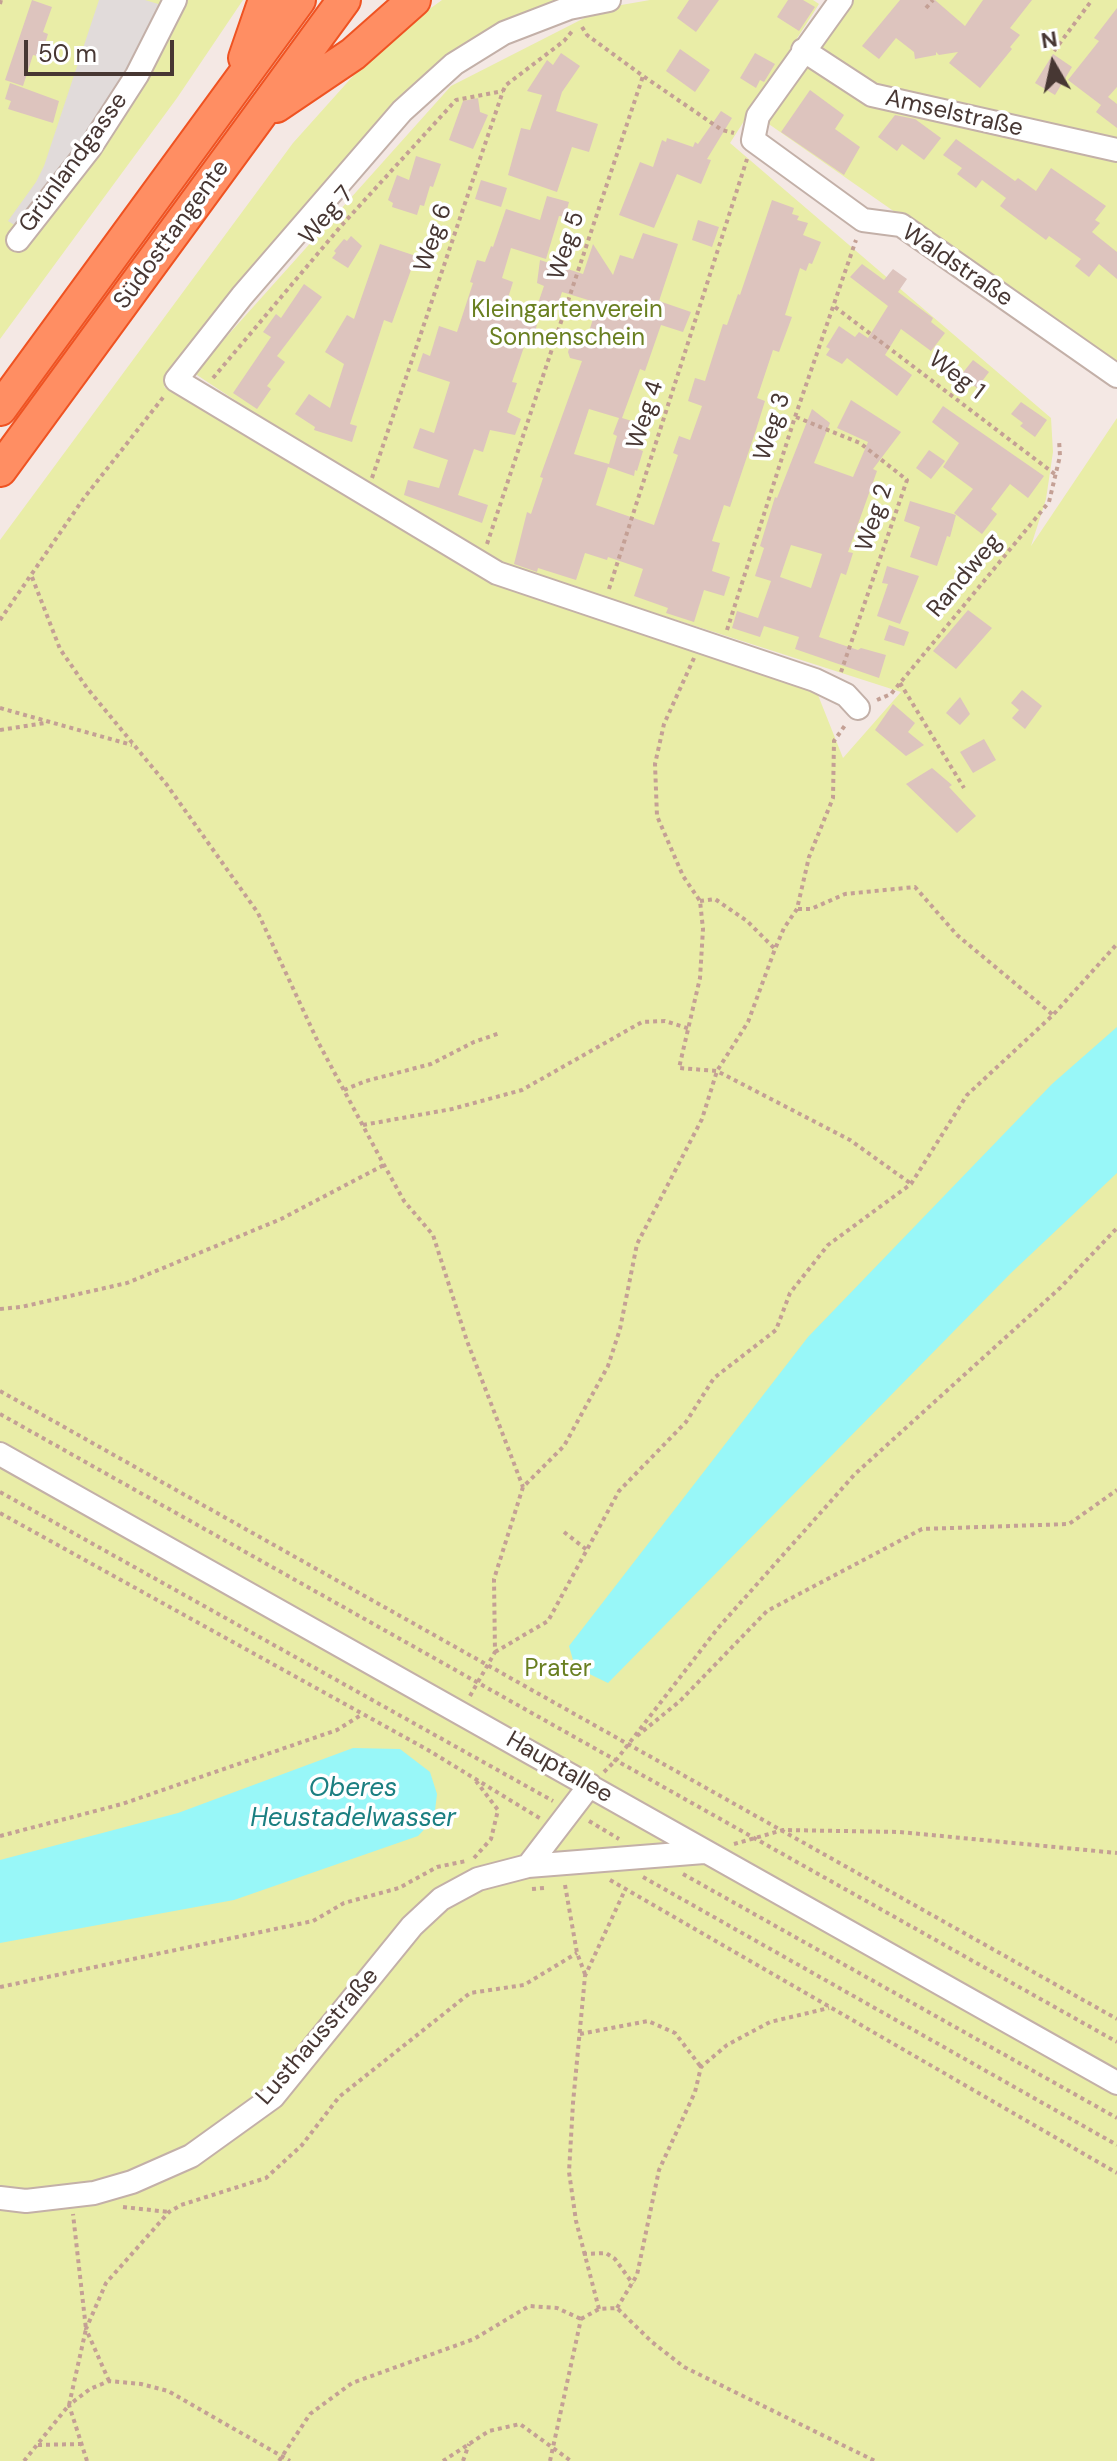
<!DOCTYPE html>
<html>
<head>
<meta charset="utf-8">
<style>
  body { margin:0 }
  #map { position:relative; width:1117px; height:2461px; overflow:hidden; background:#f4e8e4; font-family:"DM Sans",sans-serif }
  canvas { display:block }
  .north { position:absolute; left:1013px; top:24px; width:80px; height:80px; -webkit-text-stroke:6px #fff; paint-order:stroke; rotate:351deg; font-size:22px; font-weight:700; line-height:32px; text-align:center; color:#473733 }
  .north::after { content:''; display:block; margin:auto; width:28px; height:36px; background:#473733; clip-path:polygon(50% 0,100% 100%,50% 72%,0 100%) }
  .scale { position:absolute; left:24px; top:40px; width:150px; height:36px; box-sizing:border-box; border:4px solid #473733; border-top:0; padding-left:10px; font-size:24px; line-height:28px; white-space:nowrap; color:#473733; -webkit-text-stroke:6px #fff; paint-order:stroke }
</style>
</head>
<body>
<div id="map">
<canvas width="1117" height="2461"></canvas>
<div class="north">N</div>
<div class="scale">50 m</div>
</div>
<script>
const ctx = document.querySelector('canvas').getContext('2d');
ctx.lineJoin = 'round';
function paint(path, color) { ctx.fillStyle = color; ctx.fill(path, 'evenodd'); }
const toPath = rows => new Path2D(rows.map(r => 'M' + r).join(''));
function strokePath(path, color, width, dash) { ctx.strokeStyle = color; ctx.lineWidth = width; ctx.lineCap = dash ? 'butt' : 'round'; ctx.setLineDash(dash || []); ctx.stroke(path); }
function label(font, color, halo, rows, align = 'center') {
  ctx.font = font + ' "DM Sans",sans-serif'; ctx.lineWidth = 7; ctx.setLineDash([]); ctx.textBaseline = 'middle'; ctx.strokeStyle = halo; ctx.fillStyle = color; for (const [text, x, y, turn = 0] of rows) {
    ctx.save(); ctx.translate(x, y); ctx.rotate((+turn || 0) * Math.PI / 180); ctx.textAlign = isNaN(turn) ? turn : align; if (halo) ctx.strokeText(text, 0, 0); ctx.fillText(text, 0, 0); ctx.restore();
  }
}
paint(toPath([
  [0,0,243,0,177,98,0,339],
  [442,0,567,0,530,12,477,37,424,80,276,242,164,387,238,426,514,588,816,690,843,758,901,692,480,557,364,486,194,373,451,86,604,8,650,0,813,0,819,4,730,143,1051,418,1053,452,1046,499,1031,546,1117,418,1117,2461,0,2461,0,540,293,143,362,66,406,26],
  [854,0,1117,0,1117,367,763,120]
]), '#e9eda7');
paint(toPath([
  [99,0,145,0,165,6,131,76,21,229,8,221,36,182,44,166]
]), '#e1dbda');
paint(toPath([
  [1117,1027,1117,1173,1011,1273,608,1683,575,1667,569,1646,808,1337,1052,1084],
  [353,1748,400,1749,430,1772,437,1794,434,1819,418,1836,234,1900,0,1943,0,1860,178,1813]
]), '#98f7f8');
paint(toPath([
  [32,0,52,7,43,32,48,34,41,57,33,55,23,86,5,80],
  [689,0,719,0,696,32,677,18],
  [788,0,803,0,815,7,799,31,777,17],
  [900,0,935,0,965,26,983,0,1032,0,1010,28,1020,35,1010,47,1012,49,980,88,949,63,958,52,939,55,936,52,936,55,915,59,914,52,896,38,879,59,862,46],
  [1117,8,1117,87,1108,97,1117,104,1117,128,1096,112,1101,105,1068,80,1099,41,1094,38],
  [680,49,710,70,695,92,666,71],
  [561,53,580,66,562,92,556,111,598,124,589,152,572,147,557,192,508,175,521,128,530,130,542,95,527,91,547,60,553,65],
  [755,53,775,64,764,82,760,80,756,88,740,78],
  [1053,54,1072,67,1055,95,1035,83],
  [10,83,59,101,53,123,8,109,11,101,5,99],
  [810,90,844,115,835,129,860,147,844,175,781,132],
  [478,98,480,112,488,115,473,149,449,140,463,101],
  [721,111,732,118,707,159,711,160,701,184,677,174,654,228,619,215,640,162,653,167,662,140,666,142,667,138,693,147,695,142,698,144],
  [895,115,915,119,941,138,924,160,902,144,897,151,878,137],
  [956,139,1015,181,1018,178,1036,191,1051,168,1106,206,1095,220,1100,223,1092,232,1117,252,1117,279,1099,264,1089,277,1075,266,1081,259,1049,236,1046,240,1000,206,1006,198,982,180,976,188,957,174,962,168,943,155],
  [416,156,441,164,433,187,430,186,424,206,420,205,417,215,392,207,393,203,388,200,397,175,409,180],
  [481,180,507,188,501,207,475,199],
  [547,196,569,202,565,217,559,216,546,259,511,248,502,278,513,282,503,314,537,325,530,346,525,344,512,382,517,383,507,412,521,419,515,435,490,430,483,452,474,449,458,495,488,505,482,523,404,495,408,480,439,488,448,460,413,448,420,428,434,433,450,382,417,371,423,353,430,356,439,326,457,332,473,283,470,282,477,260,485,262,491,246,493,247,506,209,540,220],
  [772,200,794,208,792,214,799,216,797,220,808,223,803,235,821,242,812,264,809,263,806,271,800,268,785,315,792,317,779,352,773,350,757,398,765,401,756,430,730,507,724,505,712,541,720,543,712,571,730,577,724,596,704,590,694,622,666,613,668,608,634,596,643,569,608,557,607,560,585,553,576,580,538,568,537,572,514,564,527,512,531,514,543,478,540,477,582,361,570,358,568,352,573,336,587,338,598,303,562,292,553,320,534,315,544,286,537,283,540,260,583,274,593,244,613,275,620,255,633,259,643,233,678,244,659,301,691,312,683,332,661,325,645,371,640,369,622,418,645,425,638,449,643,451,637,471,635,470,634,476,608,467,596,505,654,525,678,455,673,453,679,436,690,440,702,406,688,401,695,378,705,381,723,324,727,325,738,294,740,295],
  [589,409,619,418,613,434,617,436,609,464,574,454],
  [698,220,719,227,712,247,692,240],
  [351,236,362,246,348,268,332,258,336,253,334,251,344,239,347,241],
  [380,244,416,256,392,323,384,320,350,424,357,426,352,442,314,430,315,427,295,414,309,394,330,408,344,364,325,352,347,315,354,319],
  [862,264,884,280,893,269,907,279,898,292,933,318,931,322,945,333,931,351,901,329,885,355,912,375,897,396,847,358,842,364,826,355,830,349,826,347,839,326,855,337,859,332,868,338,888,306,850,277],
  [304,284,322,297,277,356,285,362,267,386,271,389,257,409,233,393,271,337,263,332,276,314,281,318],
  [973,360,989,372,977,388,961,375],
  [851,400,901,432,873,469,877,471,848,552,853,553,846,575,841,573,819,637,858,650,861,648,886,655,879,678,795,649,799,637,764,626,760,637,732,628,737,611,758,618,771,581,755,576,764,548,760,546,775,497,777,498,812,409,830,423,814,463,853,477,868,442,837,428],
  [791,545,822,554,811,588,780,577],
  [1021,402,1047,420,1035,437,1020,426,1023,423,1011,414],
  [943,406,1044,476,1028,498,1010,484,991,509,997,514,982,534,954,513,973,489,943,467,959,443,932,422],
  [929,450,945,461,931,479,916,468],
  [910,501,956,515,950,537,947,536,937,566,910,557,920,527,904,521],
  [887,566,919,576,900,624,877,616,888,584,882,583],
  [968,610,992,628,956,669,933,651],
  [889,625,909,632,904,646,884,640],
  [1022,690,1042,706,1025,729,1012,718,1019,710,1011,703],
  [960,697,970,714,960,725,946,713],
  [893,704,915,723,908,732,924,745,906,756,875,730],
  [984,739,996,760,973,773,960,752],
  [932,768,952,785,949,787,976,816,957,833,906,784]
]), '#ddc4be');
const minor = toPath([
  [609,0,569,8,504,33,454,64,402,111,242,296,176,380,497,573,815,680,846,695,858,708],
  [841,0,758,116,753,140,863,220,901,225,1117,376],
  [803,50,872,95,1117,150],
  [18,240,90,148,137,75,175,0],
  [0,1454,1117,2083],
  [528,1866,590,1785],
  [0,2198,26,2201,94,2193,132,2182,191,2156,273,2097,412,1926,441,1899,478,1879,528,1866,704,1852]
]);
const highway = toPath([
  [245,58,265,0],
  [276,106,353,54,414,0],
  [0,409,299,0],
  [0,470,344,0]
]);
strokePath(minor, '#c3b0a8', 26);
strokePath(highway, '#ef5322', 36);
strokePath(toPath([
  [0,4,1,0],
  [926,8,933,0],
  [582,27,587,35,643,76,722,130,734,133],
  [1054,51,1092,0],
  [835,307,1056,475],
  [213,378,341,226,456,100,503,91],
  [796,417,860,443,907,480,841,672],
  [372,478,503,91,506,85,564,41,574,29],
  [487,544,643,76],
  [32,577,60,649,87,688,167,785,258,913,318,1042,384,1165,404,1201,433,1235,467,1341,523,1487],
  [609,589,747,159],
  [0,620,84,498,165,395],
  [727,630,795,417,856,240],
  [694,658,664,724,655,764,657,816,683,876,700,901,703,929,700,978,679,1068,717,1071,850,1140,910,1183],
  [900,683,964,788],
  [877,700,891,694,1049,502,1060,456,1059,440],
  [0,708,132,745],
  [0,730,45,723],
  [700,901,715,899,747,921,775,949],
  [798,909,811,909,845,894,915,887,957,935,1053,1015],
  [344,1090,366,1081,431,1064,474,1042,500,1033],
  [363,1125,452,1109,522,1090,642,1022,665,1021,690,1029],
  [0,1309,21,1307,127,1283,281,1219,384,1165],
  [0,1391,1117,2019],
  [0,1414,1117,2042],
  [0,1492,553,1801],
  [0,1513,428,1750,541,1819],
  [564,1532,587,1550],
  [495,1652,548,1621,619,1491,686,1422,714,1378,776,1330,790,1293,828,1245,911,1184,967,1095,1053,1015,1117,944],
  [470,1696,495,1652,494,1579,523,1487,564,1446,608,1366,620,1329,637,1244,702,1119,717,1071,748,1022,775,949,784,928,797,909,809,857,833,798,834,741,846,724],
  [637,1736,680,1701,767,1611,922,1529,1069,1524,1117,1490],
  [604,1772,617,1759,718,1628,855,1474,1060,1288,1117,1228],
  [589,1821,619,1839],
  [0,1836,122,1804,337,1730,361,1715],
  [734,1844,783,1830,841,1831,900,1832,1117,1853],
  [474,1858,491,1839,498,1810,476,1781],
  [683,1874,1117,2118],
  [643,1877,1117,2145],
  [610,1880,1117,2173],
  [565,1885,577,1953,585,1974],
  [532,1889,544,1888],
  [0,1987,313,1921,344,1903,399,1888,437,1867,466,1861],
  [580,2034,648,2021,675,2033,701,2067],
  [123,2207,169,2212],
  [583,2254,606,2253,615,2259,633,2284],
  [617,2308,637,2275,659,2170,695,2092,701,2067,727,2045,770,2022,829,2008],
  [599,2309,576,2221,569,2172,573,2103,585,1976,625,1890],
  [581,2319,599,2309,617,2308,652,2342,684,2367,875,2461],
  [109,2381,86,2329,106,2283,169,2212,181,2205,266,2178,302,2145,339,2097,470,1993,524,1985,577,1953],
  [38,2445,80,2444],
  [24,2461,69,2405,86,2329,73,2214],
  [87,2461,69,2405,90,2389,109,2381,141,2384,168,2391,290,2461],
  [279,2461,310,2414,352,2383,474,2339,529,2306,557,2308,581,2319],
  [443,2461,489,2431,520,2424,571,2461],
  [463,2461,469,2444],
  [550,2461,581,2319]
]), '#c4a095', 4, [4, 4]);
strokePath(minor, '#fff', 22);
strokePath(highway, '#ff8e63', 32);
label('24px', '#473733', '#fff', [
  ["Amselstraße",954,114,13],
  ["Grünlandgasse",74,163,-54],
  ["Weg 7",327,216,-49],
  ["Südosttangente",172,235,-54],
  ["Weg 6",434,238,-71],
  ["Weg 5",567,246,-72],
  ["Waldstraße",957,266,34],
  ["Weg 1",956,376,37],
  ["Weg 4",646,415,-72],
  ["Weg 3",773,427,-72],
  ["Weg 2",875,518,-72],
  ["Randweg",965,576,-50],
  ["Hauptallee",559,1768,30],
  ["Lusthausstraße",318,2037,-49]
]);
label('24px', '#697f20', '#fff', [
  ["Kleingartenverein",567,311],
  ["Sonnenschein",567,339],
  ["Prater",558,1670]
]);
label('italic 26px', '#1b7f81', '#fff', [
  ["Oberes",353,1789],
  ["Heustadelwasser",353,1819]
]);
</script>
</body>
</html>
